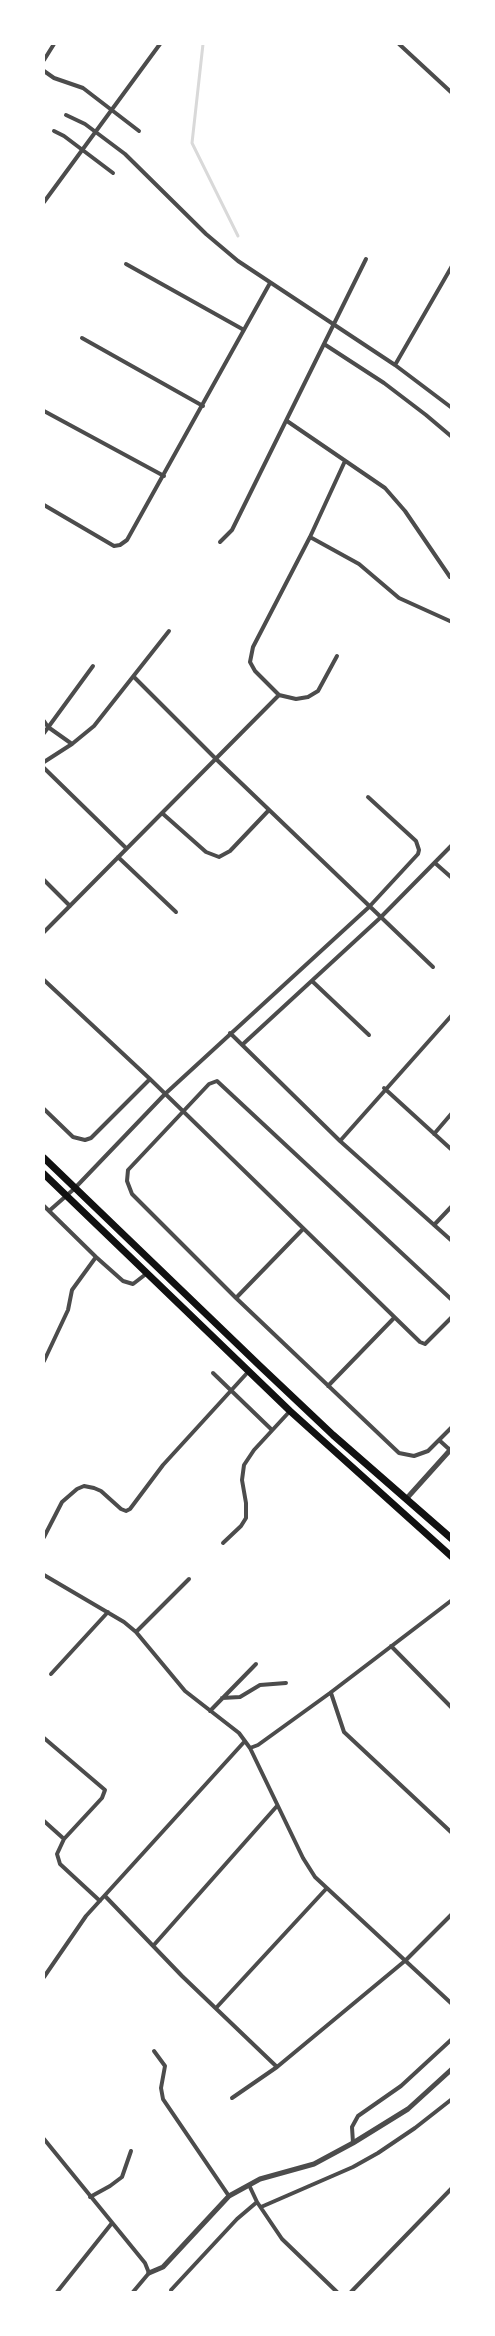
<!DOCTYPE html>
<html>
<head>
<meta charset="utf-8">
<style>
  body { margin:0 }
  #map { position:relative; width:495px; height:2336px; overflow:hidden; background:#fff; font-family:Bitter,serif }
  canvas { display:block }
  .frame { position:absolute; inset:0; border:45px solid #fff; pointer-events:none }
</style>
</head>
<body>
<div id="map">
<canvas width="495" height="2336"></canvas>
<div class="frame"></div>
</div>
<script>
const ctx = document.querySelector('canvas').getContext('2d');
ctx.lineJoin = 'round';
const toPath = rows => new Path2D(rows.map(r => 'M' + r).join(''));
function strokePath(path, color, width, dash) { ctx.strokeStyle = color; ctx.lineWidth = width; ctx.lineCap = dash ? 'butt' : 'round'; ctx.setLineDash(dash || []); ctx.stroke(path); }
strokePath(toPath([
  [203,44,192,143,238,236]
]), '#d9d9d9', 3);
strokePath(toPath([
  [399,44,452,93],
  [44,60,54,44],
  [44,71,54,78,83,88,139,131],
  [66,115,85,124,125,154,206,234,238,261,395,365,452,408],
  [54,131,64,136,113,173],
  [44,202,160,44],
  [126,264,244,330],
  [82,338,203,406],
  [324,344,384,383,426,415,452,437],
  [395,365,452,266],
  [44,411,164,476],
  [287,421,385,488,405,511,450,577],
  [44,505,114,546,120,545,127,540,270,283],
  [310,537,359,564,399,598,452,622],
  [220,542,232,530,366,259],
  [337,656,318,691,308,697,296,699,279,695,255,671,250,662,253,647,310,537,345,461],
  [134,677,216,759,433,967],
  [44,721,48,727,72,744],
  [44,733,93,666],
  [44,762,72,744,94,726,169,631],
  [44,768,126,848],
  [162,813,206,852,219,857,230,851,269,810],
  [118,857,176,912],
  [435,863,452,878],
  [44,880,70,906],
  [44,932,279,695],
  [44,980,150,1079,420,1342,425,1344,452,1317],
  [312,981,369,1035],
  [230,1033,340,1141,452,1241],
  [242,1045,380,918,452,845],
  [384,1088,452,1150],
  [44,1109,73,1137,85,1140,91,1138,150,1079],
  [434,1134,452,1113],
  [340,1141,452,1015],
  [44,1206,96,1257,123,1281,133,1284,146,1274],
  [49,1211,74,1189,165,1094,369,907,418,854,419,850,416,841,368,797],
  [434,1225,452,1206],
  [236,1298,302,1230],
  [452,1300,217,1081,209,1084,128,1170,127,1181,132,1194,236,1298,399,1453,414,1456,428,1451,452,1427],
  [44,1361,68,1310,72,1290,96,1257],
  [213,1373,272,1430],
  [328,1386,394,1318],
  [439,1440,450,1450],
  [44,1537,62,1502,77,1489,84,1486,94,1488,101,1491,121,1509,126,1511,130,1509,163,1465,248,1372],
  [223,1543,241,1526,246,1518,246,1503,242,1480,244,1465,254,1450,290,1411],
  [44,1575,124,1622,136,1632,185,1691,239,1733,250,1748,303,1858,315,1877,452,2004],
  [136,1632,189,1579],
  [391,1646,452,1708],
  [51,1674,108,1612],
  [331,1693,344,1732,452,1833],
  [222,1698,240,1697,260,1685,286,1683],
  [210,1711,256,1664],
  [44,1738,105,1790,102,1798,64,1839,57,1854,60,1864,100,1901],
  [250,1748,258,1745,330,1693,452,1600],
  [44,1821,64,1839],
  [105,1896,182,1976,277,2067],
  [153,1946,277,1806],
  [44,1977,86,1916,245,1741],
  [216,2008,326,1889],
  [154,2051,165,2066,161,2088,163,2099,229,2196],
  [232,2098,277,2067,406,1960,452,1914],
  [44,2139,145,2263,149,2273,133,2292],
  [353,2143,352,2127,358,2116,401,2086,452,2039],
  [249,2185,257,2202,282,2239,337,2292],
  [90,2197,110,2186,122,2177,131,2151],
  [261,2207,353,2167,378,2153,415,2128,452,2099],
  [171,2290,237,2219,257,2202],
  [57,2292,112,2223],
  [351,2292,452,2188]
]), '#4c4c4c', 4);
strokePath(toPath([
  [407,1498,452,1448],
  [149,2273,163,2267,229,2196,260,2179,314,2164,353,2143,408,2109,452,2069]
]), '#4c4c4c', 5);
strokePath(toPath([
  [44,1158,260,1366,333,1435,452,1539],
  [44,1174,290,1411,452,1557]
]), '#111', 7);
</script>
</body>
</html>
